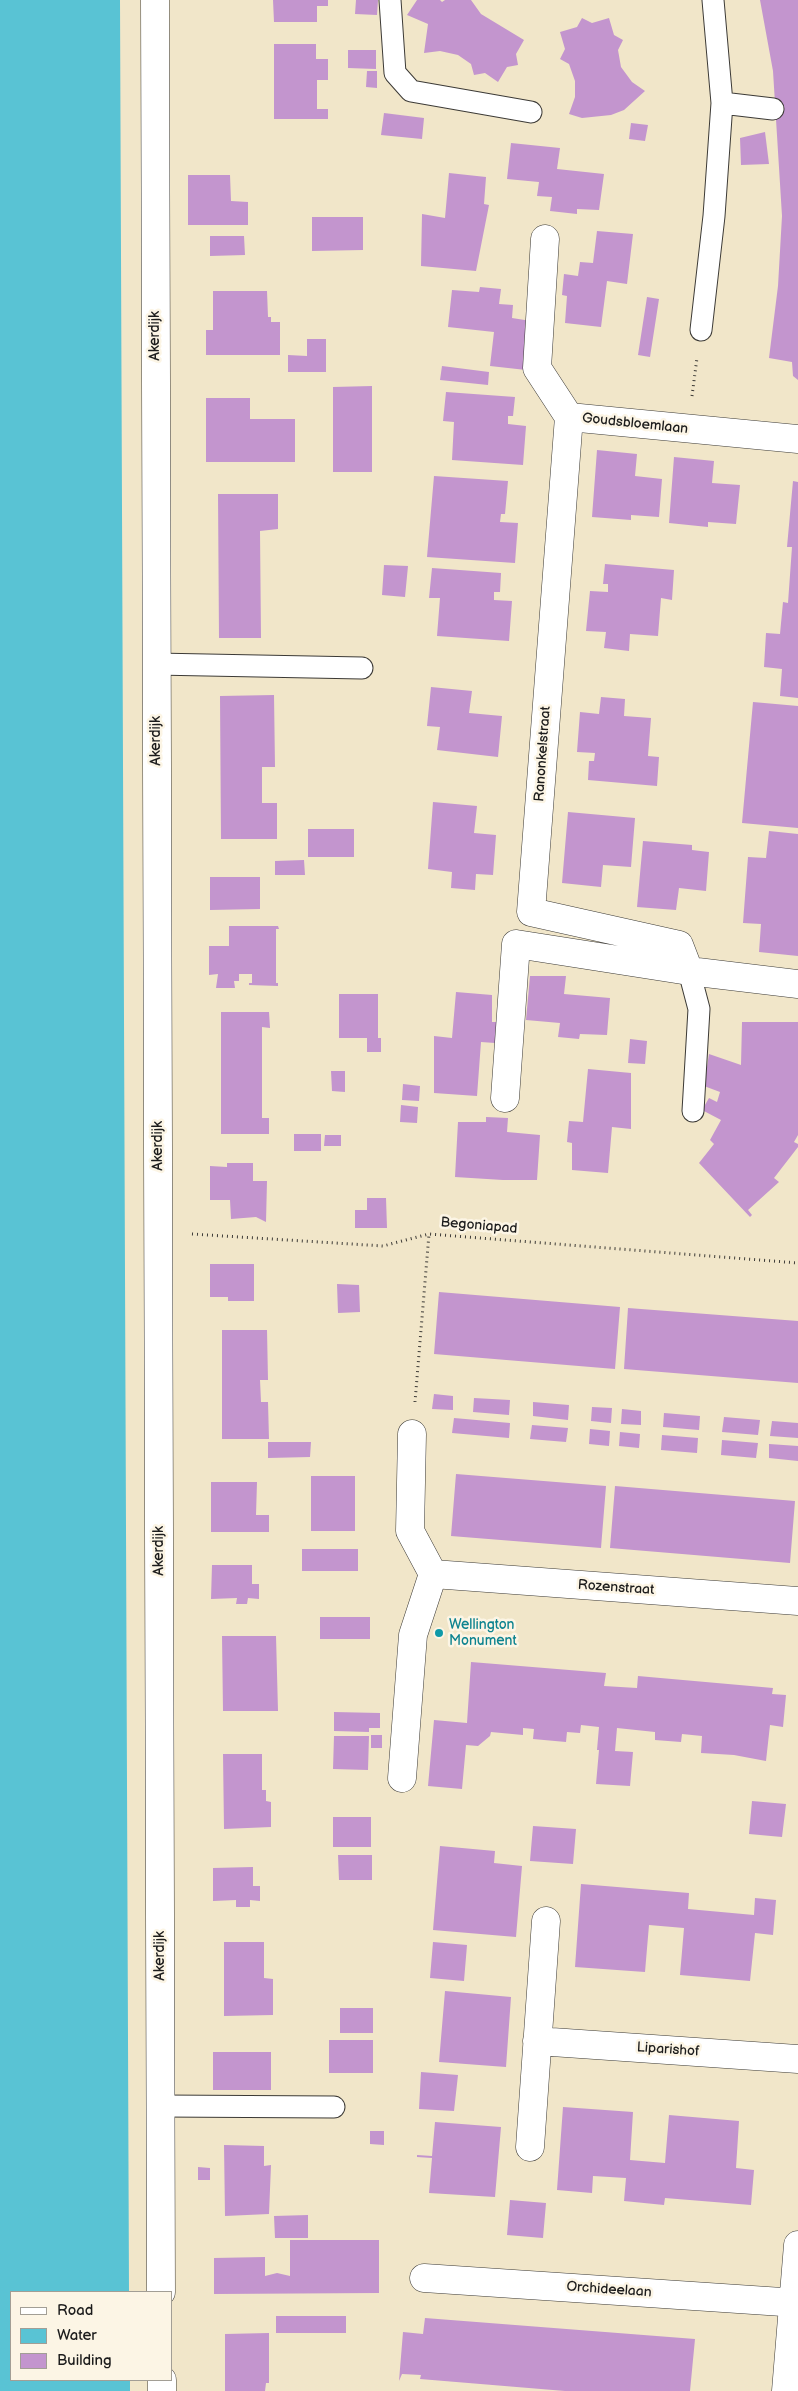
<!DOCTYPE html>
<html>
<head>
<meta charset="utf-8">
<style>
  body { margin:0 }
  #map { position:relative; width:798px; height:2391px; overflow:hidden; background:#f1e6c9; font-family:"Balsamiq Sans",sans-serif }
  canvas { display:block }
  .legend { position:absolute; left:10px; top:2291px; width:162px; height:90px; box-sizing:border-box; background:#fcf5e5; border:1px solid #a29e95; margin:0; padding:6px 9px; list-style:none; font-size:15px; color:#1c1c1c }
  .legend li { display:flex; align-items:center; gap:10px; height:25px }
  .legend b { width:25px; border:1px solid #a29e95 }
</style>
</head>
<body>
<div id="map">
<canvas width="798" height="2391"></canvas>
<ul class="legend">
<li><b style="height:6px;background:#fff"></b>Road</li>
<li><b style="height:14px;background:#59c3d4"></b>Water</li>
<li><b style="height:14px;background:#c395ce"></b>Building</li>
</ul>
</div>
<script>
const ctx = document.querySelector('canvas').getContext('2d');
ctx.lineJoin = 'round';
function paint(path, color) { ctx.fillStyle = color; ctx.fill(path, 'evenodd'); }
const toPath = rows => new Path2D(rows.map(r => 'M' + r).join(''));
function strokePath(path, color, width, dash) { ctx.strokeStyle = color; ctx.lineWidth = width; ctx.lineCap = dash ? 'butt' : 'round'; ctx.setLineDash(dash || []); ctx.stroke(path); }
function label(font, color, halo, rows, align = 'center') {
  ctx.font = font + ' "Balsamiq Sans",sans-serif'; ctx.lineWidth = 5; ctx.setLineDash([]); ctx.textBaseline = 'middle'; ctx.strokeStyle = halo; ctx.fillStyle = color; for (const [text, x, y, turn = 0] of rows) {
    ctx.save(); ctx.translate(x, y); ctx.rotate((+turn || 0) * Math.PI / 180); ctx.textAlign = isNaN(turn) ? turn : align; if (halo) ctx.strokeText(text, 0, 0); ctx.fillText(text, 0, 0); ctx.restore();
  }
}
paint(toPath([
  [0,0,120,0,129,2292,11,2292,11,2380,130,2380,130,2391,0,2391]
]), '#59c3d4');
paint(toPath([
  [273,0,328,0,328,6,317,6,317,22,274,22],
  [356,0,378,0,377,15,355,14],
  [417,0,440,0,442,2,445,0,471,0,481,14,524,40,516,54,518,65,507,67,498,82,485,73,474,75,471,64,458,55,440,51,424,53,428,24,407,15],
  [760,0,798,0,798,380,793,376,792,362,769,358,778,286,782,216,773,71],
  [582,18,592,23,609,18,614,35,623,40,618,50,621,67,632,82,645,91,624,110,611,115,582,118,569,114,575,97,575,81,569,64,560,59,565,49,560,32,577,27],
  [274,44,316,44,316,59,328,59,328,80,317,80,317,109,328,109,328,119,274,119],
  [348,50,376,50,376,69,348,68],
  [367,71,377,71,377,88,366,87],
  [384,113,424,118,422,139,381,135],
  [631,123,648,125,645,141,629,139],
  [765,132,769,164,741,165,740,138],
  [511,143,560,148,557,169,604,174,599,210,577,209,577,214,550,211,552,197,537,196,539,182,507,179],
  [449,173,486,177,484,204,489,205,476,271,421,266,422,214,445,218],
  [188,175,230,175,231,201,248,202,248,225,188,225],
  [312,217,363,217,363,250,312,251],
  [597,231,633,234,627,284,607,281,601,327,565,323,567,296,562,295,564,274,578,276,580,262,593,263],
  [210,236,244,236,245,255,210,256],
  [480,287,501,289,499,304,513,305,512,318,531,321,526,370,490,366,494,332,448,327,452,290,479,292],
  [213,291,267,291,268,317,271,317,271,322,280,322,280,355,206,355,206,330,213,330],
  [647,297,659,299,650,357,638,355],
  [307,339,326,339,326,372,288,372,288,355,307,356],
  [442,366,489,372,488,385,440,380],
  [372,386,372,472,333,472,333,387],
  [446,392,515,397,513,416,508,416,508,424,526,426,523,465,452,460,454,422,443,421],
  [206,398,250,398,250,419,295,419,295,462,206,462],
  [597,450,637,454,635,476,662,479,659,517,631,515,631,520,592,517],
  [674,457,714,461,712,483,740,485,736,524,708,522,708,527,669,523],
  [434,476,508,481,505,514,501,514,500,522,518,523,515,563,427,557],
  [793,481,798,482,798,698,780,696,782,669,764,667,766,633,780,634,783,602,788,603,792,547,787,547],
  [218,494,278,494,278,529,260,531,261,638,219,638],
  [605,564,674,570,672,600,661,598,658,636,630,634,629,651,604,648,606,632,586,631,590,591,608,592,608,584,603,584],
  [384,565,408,566,405,597,382,595],
  [432,568,501,573,500,592,494,592,494,600,512,601,509,641,437,636,440,598,429,598],
  [431,687,472,691,469,713,502,716,498,757,437,750,440,727,427,726],
  [274,695,275,767,262,767,262,803,277,803,277,839,221,839,220,696],
  [601,697,625,699,624,716,651,718,648,756,659,757,657,786,588,780,589,761,594,761,595,753,577,752,580,712,599,714],
  [753,702,798,706,798,828,742,823],
  [433,802,477,806,474,833,496,835,493,875,476,874,475,890,451,888,452,872,428,869],
  [568,812,635,818,631,867,603,865,601,887,562,883],
  [308,829,354,829,354,857,308,857],
  [769,831,798,834,798,956,759,952,761,924,743,923,748,857,766,858],
  [643,841,692,845,692,850,709,852,706,891,679,888,676,910,637,907],
  [304,860,305,875,275,875,275,861],
  [210,877,260,877,260,909,210,910],
  [229,926,278,926,279,929,276,929,276,983,278,983,278,986,249,985,249,983,252,983,252,974,239,974,239,981,234,981,235,988,216,988,218,974,209,975,209,946,229,946],
  [530,976,566,976,564,994,610,998,607,1035,580,1034,579,1039,558,1037,560,1023,526,1020],
  [456,992,492,995,492,1022,497,1022,495,1043,481,1042,477,1096,434,1093,434,1036,452,1038],
  [339,994,378,994,378,1038,381,1038,381,1052,367,1052,367,1038,339,1038],
  [221,1012,269,1012,270,1028,262,1027,262,1118,269,1118,269,1134,221,1134],
  [742,1022,798,1022,798,1135,794,1142,798,1144,798,1147,774,1178,779,1182,748,1210,752,1215,750,1217,699,1163,714,1144,710,1140,721,1120,702,1110,709,1098,717,1102,720,1092,704,1086,709,1054,741,1065],
  [630,1039,647,1041,645,1064,628,1063],
  [588,1069,631,1073,631,1129,612,1127,608,1173,572,1170,572,1143,567,1142,569,1121,583,1122],
  [331,1071,345,1071,345,1092,332,1091],
  [403,1084,420,1086,419,1101,402,1100],
  [401,1105,418,1107,417,1123,400,1122],
  [486,1117,508,1118,507,1132,540,1135,537,1180,503,1180,455,1177,458,1122,486,1122],
  [294,1134,321,1134,321,1151,294,1151],
  [325,1135,341,1135,341,1146,324,1146],
  [227,1163,253,1163,253,1181,267,1181,266,1222,256,1217,231,1219,230,1200,210,1200,210,1166,227,1167],
  [367,1198,386,1198,387,1228,355,1228,355,1210,367,1210],
  [210,1264,254,1264,254,1301,228,1301,228,1297,210,1297],
  [337,1284,359,1285,360,1312,338,1313],
  [439,1292,620,1307,615,1369,434,1354],
  [628,1308,798,1321,798,1383,624,1369],
  [222,1330,267,1330,268,1380,260,1380,261,1402,268,1402,269,1439,222,1439],
  [434,1394,453,1396,453,1410,432,1409],
  [474,1398,510,1400,509,1415,473,1412],
  [533,1402,569,1405,568,1420,533,1416],
  [592,1407,612,1408,611,1423,591,1421],
  [622,1409,641,1411,641,1425,621,1424],
  [664,1413,700,1416,699,1430,663,1427],
  [724,1417,760,1420,758,1435,722,1432],
  [454,1418,510,1423,509,1438,452,1433],
  [772,1421,798,1423,798,1438,770,1436],
  [532,1425,568,1428,566,1442,530,1439],
  [590,1429,610,1431,609,1446,589,1444],
  [620,1432,640,1434,639,1448,619,1446],
  [662,1435,698,1438,697,1453,661,1450],
  [722,1440,758,1443,756,1458,721,1455],
  [268,1442,311,1442,310,1457,268,1458],
  [769,1444,798,1446,798,1461,769,1458],
  [456,1474,606,1486,601,1548,451,1536],
  [311,1476,355,1476,355,1531,311,1531],
  [211,1482,257,1482,256,1515,269,1515,269,1532,211,1532],
  [615,1486,795,1501,790,1563,610,1548],
  [302,1549,358,1549,358,1571,302,1571],
  [212,1565,252,1565,252,1584,259,1584,259,1599,248,1598,247,1604,236,1604,237,1598,211,1599],
  [320,1617,370,1617,370,1639,320,1639],
  [222,1636,276,1636,278,1711,223,1711],
  [471,1662,606,1673,604,1686,637,1688,638,1676,773,1688,772,1694,786,1695,783,1727,770,1725,766,1761,734,1755,701,1753,702,1736,682,1734,681,1742,655,1740,655,1732,617,1728,615,1751,633,1752,630,1786,596,1784,599,1750,597,1750,599,1727,581,1725,580,1733,567,1732,566,1742,533,1739,534,1729,523,1728,523,1735,491,1732,490,1736,478,1746,466,1745,462,1789,428,1786,434,1720,467,1723],
  [334,1712,380,1713,380,1728,369,1728,369,1732,334,1731],
  [371,1735,382,1735,382,1748,371,1748],
  [334,1736,369,1736,368,1770,333,1769],
  [223,1754,262,1754,262,1790,266,1790,266,1801,271,1802,271,1827,224,1829],
  [752,1801,786,1804,782,1837,749,1834],
  [333,1817,371,1817,371,1847,333,1847],
  [533,1826,576,1829,573,1864,530,1861],
  [440,1846,495,1851,494,1863,522,1866,516,1937,433,1930],
  [338,1855,372,1855,372,1880,339,1880],
  [253,1867,253,1886,260,1886,260,1901,250,1900,250,1907,236,1907,236,1900,213,1901,213,1868],
  [581,1884,689,1893,688,1909,754,1915,755,1898,776,1900,773,1935,755,1933,750,1981,680,1975,684,1928,649,1925,645,1972,575,1967],
  [224,1942,264,1942,264,1978,273,1979,273,2015,224,2016],
  [433,1942,467,1945,464,1981,430,1978],
  [445,1991,511,1997,506,2067,439,2062],
  [340,2008,373,2008,373,2033,340,2033],
  [329,2040,373,2040,373,2073,329,2073],
  [213,2052,271,2052,271,2090,213,2090],
  [421,2072,458,2075,454,2111,419,2109],
  [563,2107,633,2112,630,2160,665,2163,669,2115,739,2121,736,2168,754,2170,751,2205,665,2198,664,2205,624,2201,626,2178,593,2176,592,2193,557,2190],
  [435,2122,501,2127,495,2197,429,2193,432,2158,417,2157,417,2155,432,2156],
  [370,2131,384,2131,384,2145,370,2144],
  [224,2145,264,2146,264,2166,271,2165,269,2214,225,2216],
  [198,2167,210,2168,210,2180,198,2180],
  [510,2200,546,2203,543,2238,507,2235],
  [308,2215,308,2238,275,2238,274,2216],
  [290,2240,379,2240,379,2293,214,2294,214,2258,265,2257,265,2276,277,2273,290,2276],
  [276,2316,346,2316,346,2333,276,2333],
  [425,2318,695,2339,690,2391,565,2391,420,2379,421,2375,402,2374,399,2381,403,2332,423,2334],
  [269,2333,269,2383,266,2383,265,2391,225,2391,225,2334]
]), '#c395ce');
const service = toPath([
  [390,0,395,73,411,91,531,112],
  [722,103,773,109],
  [701,330,714,216,722,103,713,0],
  [155,664,362,668],
  [689,971,699,1009,693,1111],
  [161,2106,334,2107]
]);
const pedestrian = toPath([
  [402,1778,413,1635,433,1574]
]);
const minor = toPath([
  [545,239,537,368,569,417,798,439],
  [569,417,531,912,679,945,689,971,798,984],
  [505,1098,516,944,689,971],
  [412,1434,410,1531,433,1574,798,1601],
  [537,2041,798,2059],
  [530,2147,546,1921],
  [424,2278,798,2303],
  [786,2391,798,2245]
]);
const tertiary = toPath([
  [155,0,161,2292],
  [162,2380,162,2391]
]);
strokePath(service, '#3c3a36', 23);
strokePath(pedestrian, '#3c3a36', 29);
strokePath(minor, '#3c3a36', 29);
strokePath(tertiary, '#3c3a36', 29);
strokePath(toPath([
  [692,396,697,358],
  [192,1234,383,1246,429,1234,798,1263],
  [415,1402,429,1234]
]), '#3c3a36', 3, [1, 4]);
strokePath(service, '#fff', 21);
strokePath(pedestrian, '#fff', 28);
strokePath(minor, '#fff', 28);
strokePath(tertiary, '#fff', 28);
for (const [x, y, r, color] of [
  [439,1633,5,"#0f9aa8"]
]) { const dot = new Path2D(); dot.arc(x, y, r, 0, 2 * Math.PI); ctx.fillStyle = color; ctx.fill(dot); strokePath(dot, '#fcf5e5', 2); }
label('14px', '#1c1c1c', '#fcf5e5', [
  ["Akerdijk",155,336,-90],
  ["Goudsbloemlaan",635,424,6],
  ["Akerdijk",156,741,-90],
  ["Ranonkelstraat",543,754,-86],
  ["Akerdijk",158,1146,-90],
  ["Begoniapad",479,1226,5],
  ["Akerdijk",159,1551,-90],
  ["Rozenstraat",616,1588,4],
  ["Akerdijk",160,1956,-90],
  ["Liparishof",668,2050,4],
  ["Orchideelaan",609,2290,4]
]);
label('14px', '#0d838f', '#fcf5e5', [
  ["Wellington",449,1625],
  ["Monument",449,1641]
], 'left');
</script>
</body>
</html>
